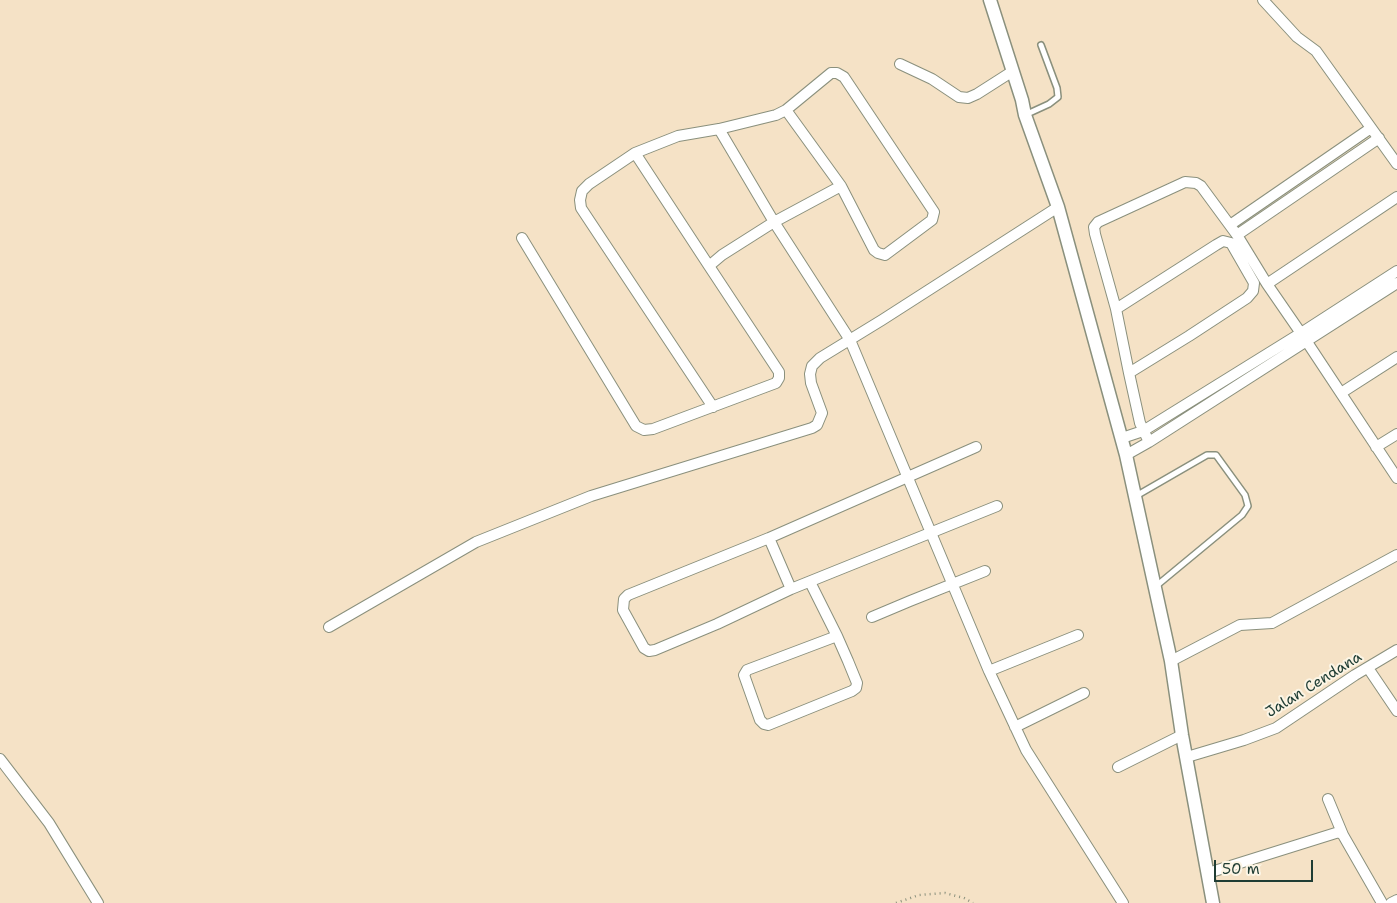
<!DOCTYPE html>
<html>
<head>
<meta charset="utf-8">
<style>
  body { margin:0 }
  #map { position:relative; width:1397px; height:903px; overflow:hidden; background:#f5e2c6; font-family:"Shantell Sans",sans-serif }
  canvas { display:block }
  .scale { position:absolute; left:1214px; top:860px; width:99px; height:22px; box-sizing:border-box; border:2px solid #1f3d34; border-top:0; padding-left:6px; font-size:15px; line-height:18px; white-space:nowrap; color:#1f3d34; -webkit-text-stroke:4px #fcf5e5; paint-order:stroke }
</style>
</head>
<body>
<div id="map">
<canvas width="1397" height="903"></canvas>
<div class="scale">50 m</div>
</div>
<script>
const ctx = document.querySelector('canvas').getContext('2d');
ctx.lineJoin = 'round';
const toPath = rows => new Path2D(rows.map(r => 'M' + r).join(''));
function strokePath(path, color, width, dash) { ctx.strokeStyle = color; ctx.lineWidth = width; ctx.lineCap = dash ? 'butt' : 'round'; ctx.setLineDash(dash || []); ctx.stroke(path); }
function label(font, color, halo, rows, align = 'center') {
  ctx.font = font + ' "Shantell Sans",sans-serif'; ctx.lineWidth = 4; ctx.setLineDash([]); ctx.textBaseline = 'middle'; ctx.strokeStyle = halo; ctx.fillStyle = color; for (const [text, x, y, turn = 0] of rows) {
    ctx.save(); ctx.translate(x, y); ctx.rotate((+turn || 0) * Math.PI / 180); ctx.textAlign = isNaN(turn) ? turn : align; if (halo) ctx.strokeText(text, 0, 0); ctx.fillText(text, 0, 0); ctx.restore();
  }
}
const service = toPath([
  [1025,115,1049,104,1058,97,1057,88,1041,45],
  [1136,496,1207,455,1216,455,1245,495,1248,506,1242,515,1155,587]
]);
const minor = toPath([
  [1263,0,1297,37,1316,51,1397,164],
  [900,64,932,79,959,97,968,98,977,94,1013,71],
  [719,129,774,222,850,340,989,671,1026,750,1123,903],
  [635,153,709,266],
  [1230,225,1371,128],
  [1237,235,1379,138],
  [522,238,636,426,644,430,653,429,776,383,779,378,779,372,709,266,722,255,774,222,841,186],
  [1267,284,1307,342,1397,478],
  [1116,309,1095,234,1094,227,1098,222,1185,182,1196,183,1201,186,1237,235,1267,284,1397,197],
  [1129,373,1189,336,1247,298,1253,291,1254,283,1231,243,1223,241,1216,245,1116,309,1129,373,1140,423,1149,442],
  [1341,393,1397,357],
  [713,407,581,208,580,200,582,191,589,184,635,153,678,136,719,129,776,115,786,110,831,73,837,73,844,77,934,212,932,220,885,255,878,253,874,250,841,186,786,110],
  [1122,438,1143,431,1301,333,1397,271],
  [976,447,769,538,628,595,624,599,623,610,644,648,649,651,655,650,717,624,791,589,997,506],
  [1376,447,1397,434],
  [1126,455,1149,442,1397,283],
  [769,538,791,589],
  [810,582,837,636,848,661,857,683,856,688,852,691,768,725,764,724,760,720,744,675,747,670,837,636],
  [872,617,910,601,985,571],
  [329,627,476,542,591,496,812,428,817,425,822,413,811,383,810,374,812,366,820,358,882,320,1058,207],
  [1171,661,1240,625,1272,623,1397,555],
  [1368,668,1397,711],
  [989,671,1078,635],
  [1015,727,1084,693],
  [1187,757,1244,740,1276,728,1355,675,1397,650],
  [0,759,49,823,98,903],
  [1118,767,1182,735],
  [1328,799,1343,835],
  [1208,873,1339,832,1343,835,1382,903],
  [1391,903,1397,900]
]);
const tertiary = toPath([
  [990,0,1022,100,1025,115,1058,207,1126,455,1171,661,1182,735,1213,903]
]);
strokePath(service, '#8a907d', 8);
strokePath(minor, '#8a907d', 12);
strokePath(tertiary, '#8a907d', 15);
strokePath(toPath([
  [896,903,919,895,945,893,964,898,973,903]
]), '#8a907d', 2.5, [1, 4]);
strokePath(service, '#fff', 5);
strokePath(minor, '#fff', 10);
strokePath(tertiary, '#fff', 12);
label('15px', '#1f3d34', '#fcf5e5', [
  ["Jalan Cendana",1314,685,-32]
]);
</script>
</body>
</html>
